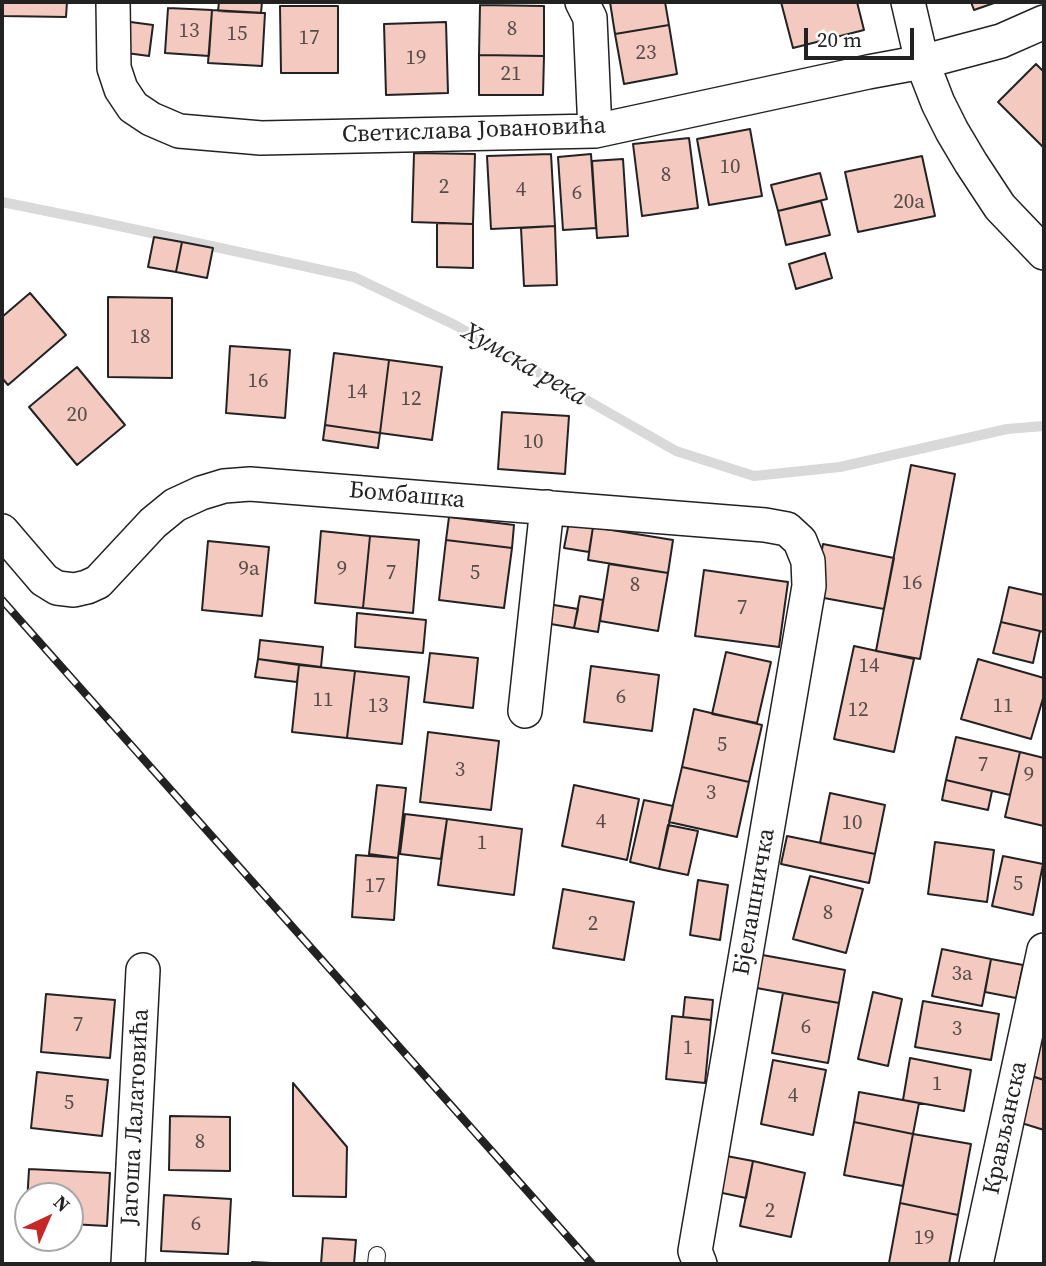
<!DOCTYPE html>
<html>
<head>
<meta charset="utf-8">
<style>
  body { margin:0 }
  #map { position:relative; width:1046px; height:1266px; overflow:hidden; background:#fff; font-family:"Source Serif 4",serif }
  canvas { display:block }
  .frame { position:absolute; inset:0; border:4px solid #222; pointer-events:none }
  .north { position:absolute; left:14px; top:1182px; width:70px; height:70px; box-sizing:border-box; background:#fff; border:2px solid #a7a7a7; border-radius:50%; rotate:44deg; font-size:19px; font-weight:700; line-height:28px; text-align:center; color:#222 }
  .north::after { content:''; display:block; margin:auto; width:24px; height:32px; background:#c62828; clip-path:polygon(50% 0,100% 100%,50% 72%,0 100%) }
  .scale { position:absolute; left:804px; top:28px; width:110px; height:32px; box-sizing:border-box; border:4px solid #222; border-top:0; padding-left:9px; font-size:21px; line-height:24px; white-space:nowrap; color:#222; -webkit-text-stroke:5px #fff; paint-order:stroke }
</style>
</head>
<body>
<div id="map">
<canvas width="1046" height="1266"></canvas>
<div class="frame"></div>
<div class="north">N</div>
<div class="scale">20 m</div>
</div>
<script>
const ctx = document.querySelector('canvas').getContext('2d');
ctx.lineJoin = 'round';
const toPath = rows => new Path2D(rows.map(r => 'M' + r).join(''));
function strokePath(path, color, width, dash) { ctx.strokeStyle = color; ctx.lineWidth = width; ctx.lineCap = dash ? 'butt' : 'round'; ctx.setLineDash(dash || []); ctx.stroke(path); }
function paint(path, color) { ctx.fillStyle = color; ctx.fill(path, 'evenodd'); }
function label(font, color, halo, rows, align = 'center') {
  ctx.font = font + ' "Source Serif 4",serif'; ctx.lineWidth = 5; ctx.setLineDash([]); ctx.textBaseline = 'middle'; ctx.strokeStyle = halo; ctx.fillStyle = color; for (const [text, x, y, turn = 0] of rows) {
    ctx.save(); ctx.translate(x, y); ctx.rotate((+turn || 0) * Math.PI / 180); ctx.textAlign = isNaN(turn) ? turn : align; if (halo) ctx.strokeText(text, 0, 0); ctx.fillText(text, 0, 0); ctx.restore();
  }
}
strokePath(toPath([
  [2,202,96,221,354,277,455,325,676,451,754,476,840,467,1007,429,1044,426]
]), '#d9d9d9', 10);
const building = toPath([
  [2,2,67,2,66,17,2,16,2,2],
  [219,2,262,2,261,13,218,11,219,2],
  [610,2,665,2,669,25,615,34,610,2],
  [781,2,857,2,864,30,793,48,781,2],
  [971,2,997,2,974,10,971,2],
  [480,5,544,6,544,56,479,55,480,5],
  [280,6,338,6,338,73,281,73,280,6],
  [168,8,212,10,209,56,165,53,168,8],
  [212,10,265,13,262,66,208,63,212,10],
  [123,21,153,25,149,56,119,52,123,21],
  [446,22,448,93,386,95,384,24,446,22],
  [669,25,677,74,624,84,615,34,669,25],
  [479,55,544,56,543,95,479,95,479,55],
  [1036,64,1044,72,1043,147,998,102,1036,64],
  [750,129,762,196,709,205,697,139,750,129],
  [689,138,698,208,642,216,633,144,689,138],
  [414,153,475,154,473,224,412,222,414,153],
  [551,154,555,226,491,229,487,156,551,154],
  [591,154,596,228,563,230,558,157,591,154],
  [922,156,935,216,858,232,845,172,922,156],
  [623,159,628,236,597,238,592,161,623,159],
  [820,173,827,199,778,211,771,185,820,173],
  [821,201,830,235,786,245,778,211,821,201],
  [437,223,473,224,473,268,437,267,437,223],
  [555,226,557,285,524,286,521,228,555,226],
  [154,237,182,242,176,272,148,267,154,237],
  [182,242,213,248,207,278,176,272,182,242],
  [825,253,832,278,796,289,789,264,825,253],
  [30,293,66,335,8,385,2,378,2,317,30,293],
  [108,297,172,298,172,378,108,377,108,297],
  [230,346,290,350,285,418,226,413,230,346],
  [334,353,389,360,380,433,325,425,334,353],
  [389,360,442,367,432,440,380,433,389,360],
  [77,367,125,425,77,465,29,407,77,367],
  [502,412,569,416,565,474,498,469,502,412],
  [325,425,380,433,378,448,323,440,325,425],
  [911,465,955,474,920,659,876,651,911,465],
  [449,517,514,525,512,548,446,540,449,517],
  [569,522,593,527,589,552,564,548,569,522],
  [593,527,673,540,668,573,588,560,593,527],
  [321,531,370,536,363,608,315,603,321,531],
  [370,536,419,540,413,613,363,608,370,536],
  [446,540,512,548,504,608,439,600,446,540],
  [208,541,269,547,262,616,202,610,208,541],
  [823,544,894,558,884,609,813,596,823,544],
  [609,564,668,573,658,631,600,621,609,564],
  [704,570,788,582,779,647,695,636,704,570],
  [1009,587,1044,595,1044,632,1001,622,1009,587],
  [580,596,603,600,598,632,574,628,580,596],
  [548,604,578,609,574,628,545,623,548,604],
  [357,613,426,620,423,653,355,647,357,613],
  [1001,622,1040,631,1033,663,993,653,1001,622],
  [260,640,323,647,321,667,258,659,260,640],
  [854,646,914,659,894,752,834,739,854,646],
  [726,652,771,662,757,723,712,714,726,652],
  [430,653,478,658,473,708,424,702,430,653],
  [258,659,299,665,297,682,255,677,258,659],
  [978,659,1044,678,1044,695,1031,739,961,719,978,659],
  [299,665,355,671,347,738,292,732,299,665],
  [591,666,659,675,652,731,584,722,591,666],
  [355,671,409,677,402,744,347,738,355,671],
  [694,709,762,725,749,782,682,767,694,709],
  [428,732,499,741,491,810,420,802,428,732],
  [956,737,1020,752,1010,795,946,780,956,737],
  [1020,752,1044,758,1044,826,1005,817,1020,752],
  [682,767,749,782,737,837,669,822,682,767],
  [946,780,992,791,988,810,942,800,946,780],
  [377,785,406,788,398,858,369,854,377,785],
  [574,785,639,799,627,860,562,846,574,785],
  [830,793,885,805,875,854,820,843,830,793],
  [644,800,673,806,659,869,630,862,644,800],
  [405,814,447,819,441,859,400,854,405,814],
  [447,819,522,829,514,895,438,885,447,819],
  [668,825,698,831,688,875,659,869,668,825],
  [787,836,875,854,869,883,781,864,787,836],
  [935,842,994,850,987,902,928,894,935,842],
  [356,855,398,858,394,920,352,917,356,855],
  [1003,856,1043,864,1033,915,992,906,1003,856],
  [810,876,863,889,846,953,793,939,810,876],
  [698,880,728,885,720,940,690,935,698,880],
  [563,889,634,902,624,960,553,948,563,889],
  [942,949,991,959,982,1006,932,996,942,949],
  [757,954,845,970,839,1003,751,987,757,954],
  [991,959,1023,965,1016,998,985,992,991,959],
  [873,992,902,999,888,1066,858,1059,873,992],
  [783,993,839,1003,828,1063,772,1053,783,993],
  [46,994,115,1000,110,1058,41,1052,46,994],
  [685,997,713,1000,711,1020,683,1017,685,997],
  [923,1001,999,1014,991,1060,915,1047,923,1001],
  [672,1016,711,1020,705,1083,666,1079,672,1016],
  [1034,1031,1044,1035,1044,1080,1021,1073,1034,1031],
  [910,1058,971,1070,964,1111,903,1100,910,1058],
  [773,1060,826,1070,813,1135,761,1124,773,1060],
  [37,1072,108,1080,102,1136,31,1128,37,1072],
  [1029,1075,1044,1080,1044,1130,1015,1121,1029,1075],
  [293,1083,347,1147,346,1197,293,1196,293,1083],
  [859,1092,919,1103,913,1134,854,1122,859,1092],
  [170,1116,230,1117,230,1171,169,1170,170,1116],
  [854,1122,913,1134,903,1186,844,1175,854,1122],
  [913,1134,971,1144,958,1215,900,1203,913,1134],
  [721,1155,753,1161,746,1198,713,1191,721,1155],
  [753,1161,805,1173,791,1237,740,1226,753,1161],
  [29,1169,110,1173,107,1226,70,1224,70,1196,28,1196,28,1221,26,1221,29,1169],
  [164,1195,231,1199,228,1254,161,1251,164,1195],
  [900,1203,958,1215,949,1264,889,1263,900,1203],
  [323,1238,356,1240,354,1264,321,1264,323,1238],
  [252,1262,291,1264,252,1264,252,1262]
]);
paint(building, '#f3c9c0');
strokePath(building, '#222', 2);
const lane = toPath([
  [376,1264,377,1255]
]);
const street = toPath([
  [113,2,114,68,121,89,133,107,151,119,179,131,261,138,595,131,868,72,922,62,1001,41,1044,22],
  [582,2,590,18,595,131],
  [908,2,922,62,938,103,952,131,971,163,1000,207,1044,253],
  [2,531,44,580,57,588,74,590,87,587,98,582,153,523,175,505,201,493,224,486,250,484,765,525,787,529,800,541,808,561,809,586,695,1251,700,1264],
  [525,711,547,507],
  [128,1264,143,970],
  [976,1264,1044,950]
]);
strokePath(lane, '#222', 18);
strokePath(street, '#222', 36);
strokePath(lane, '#fff', 16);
strokePath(street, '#fff', 33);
const rail = toPath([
  [2,600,592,1264]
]);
strokePath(rail, '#222', 8);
strokePath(rail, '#fff', 5, [16]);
label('21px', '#564c4a', null, [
  ["8",512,30],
  ["13",189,32],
  ["15",237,35],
  ["17",309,39],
  ["23",646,54],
  ["19",416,59],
  ["21",511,75],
  ["10",730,168],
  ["8",666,176],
  ["2",444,188],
  ["4",521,191],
  ["6",577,194],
  ["20a",909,203],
  ["18",140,338],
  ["16",258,382],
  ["14",357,393],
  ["12",411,400],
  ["20",77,416],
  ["10",533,443],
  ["9a",249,570],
  ["9",342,570],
  ["7",391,574],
  ["5",475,574],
  ["16",912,584],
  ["8",635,586],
  ["7",742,609],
  ["14",869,667],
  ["6",621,698],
  ["11",323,701],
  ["13",378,707],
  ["11",1003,707],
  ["12",858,711],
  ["5",722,746],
  ["7",983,766],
  ["3",460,771],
  ["9",1029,776],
  ["3",711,794],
  ["4",601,823],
  ["10",852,824],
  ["1",482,844],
  ["5",1018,885],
  ["17",375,887],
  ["8",828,914],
  ["2",593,925],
  ["3a",962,975],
  ["7",78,1026],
  ["6",806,1028],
  ["3",957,1030],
  ["1",688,1049],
  ["1",937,1085],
  ["4",793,1097],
  ["5",69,1104],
  ["8",200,1143],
  ["2",770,1212],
  ["6",196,1225],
  ["19",924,1239]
]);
label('24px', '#222', '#fff', [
  ["Светислава Јовановића",474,131,-2],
  ["Бомбашка",407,496,5],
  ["Бјелашничка",755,902,-80],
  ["Јагоша Лалатовића",136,1117,-87],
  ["Крављанска",1006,1128,-78]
]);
label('italic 26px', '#222', '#fff', [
  ["Хумска река",524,365,30]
]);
</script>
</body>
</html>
